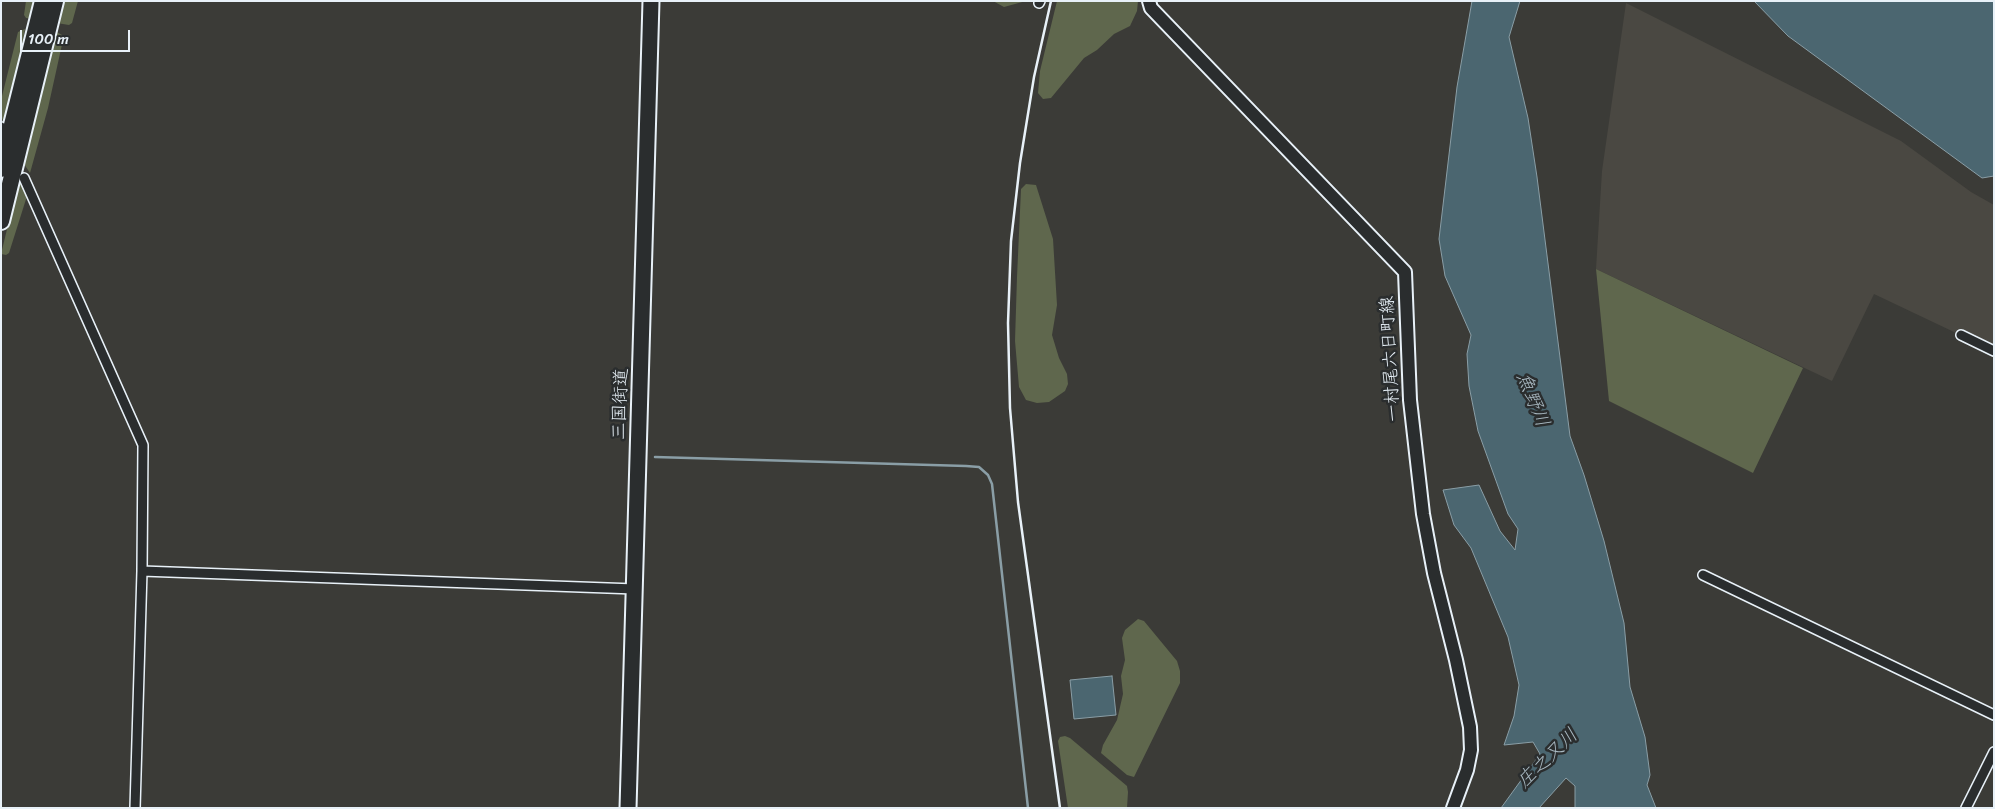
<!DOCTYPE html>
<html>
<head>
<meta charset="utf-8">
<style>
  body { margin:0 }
  #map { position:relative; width:1995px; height:809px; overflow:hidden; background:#3b3b37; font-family:Sriracha,sans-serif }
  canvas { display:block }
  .frame { position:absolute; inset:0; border:2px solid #e8f1f8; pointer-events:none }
  .scale { position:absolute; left:20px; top:30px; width:110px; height:22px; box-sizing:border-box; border:2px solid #e8f1f8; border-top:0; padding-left:6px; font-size:15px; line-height:18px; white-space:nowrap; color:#e8f1f8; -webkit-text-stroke:4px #2a2d2e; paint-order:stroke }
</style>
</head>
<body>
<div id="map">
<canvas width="1995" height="809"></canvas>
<div class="frame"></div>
<div class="scale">100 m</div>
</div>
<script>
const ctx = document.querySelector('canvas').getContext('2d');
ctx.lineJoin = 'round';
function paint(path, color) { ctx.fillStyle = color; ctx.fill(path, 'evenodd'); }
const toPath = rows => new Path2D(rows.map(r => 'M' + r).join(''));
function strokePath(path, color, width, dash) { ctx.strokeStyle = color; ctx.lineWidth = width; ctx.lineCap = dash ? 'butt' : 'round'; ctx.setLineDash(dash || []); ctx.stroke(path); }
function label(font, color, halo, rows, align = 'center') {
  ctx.font = font + ' Sriracha,"Klee One",sans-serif'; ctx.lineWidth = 5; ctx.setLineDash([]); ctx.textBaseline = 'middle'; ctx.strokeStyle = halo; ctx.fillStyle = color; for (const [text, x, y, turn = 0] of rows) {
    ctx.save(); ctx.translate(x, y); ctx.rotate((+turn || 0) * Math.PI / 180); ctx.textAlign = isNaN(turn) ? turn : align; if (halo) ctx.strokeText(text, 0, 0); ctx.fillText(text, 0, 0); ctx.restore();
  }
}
paint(toPath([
  [1626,3,1901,141,1971,192,1994,205,1994,351,1874,294,1832,381,1596,269,1602,171]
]), '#4a4842');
paint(toPath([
  [26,1,78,1,72,23,69,25,26,18,24,15],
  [993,1,1026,1,1004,7],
  [1057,1,1138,1,1137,11,1130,26,1114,34,1097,50,1084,58,1051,98,1043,99,1038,93,1040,71],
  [25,29,13,90,5,125,1,116,1,100,18,32],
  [55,31,62,35,63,40,48,108,30,173,24,164],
  [19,180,27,196,9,253,6,255,1,254],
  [1026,184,1036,185,1053,239,1057,305,1052,335,1059,358,1067,374,1068,384,1065,391,1049,402,1037,403,1026,400,1019,387,1015,341,1017,277,1021,189],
  [1596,269,1803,368,1753,473,1609,401],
  [1138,619,1144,621,1177,661,1180,671,1180,683,1134,777,1127,775,1101,753,1103,745,1117,720,1123,694,1121,676,1125,660,1122,638,1125,630],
  [1065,736,1070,738,1127,786,1128,792,1127,808,1068,808,1058,741,1060,737]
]), '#5f674d');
const water = toPath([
  [1472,1,1520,1,1509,37,1528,118,1537,177,1570,436,1584,475,1604,541,1624,623,1630,687,1645,737,1650,775,1647,785,1656,808,1575,808,1575,786,1566,778,1539,808,1501,808,1540,754,1533,742,1504,745,1514,716,1519,685,1508,637,1471,548,1454,525,1443,490,1479,485,1500,531,1515,550,1518,529,1508,514,1478,431,1469,386,1467,354,1471,335,1445,276,1439,239,1457,87,1472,1],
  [1754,1,1994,1,1994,176,1982,178,1788,36,1754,1],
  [1112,676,1116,715,1074,719,1070,680,1112,676]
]);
paint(water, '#4b6670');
strokePath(water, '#8a9ea6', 1);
strokePath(toPath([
  [655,457,966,466,979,467,988,475,992,484,1028,808]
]), '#8a9ea6', 2.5);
const minor = toPath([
  [1039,3,1040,1],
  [1,127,2,128],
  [24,178,143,445,142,571,135,808],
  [1961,335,1994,351],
  [142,571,635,589],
  [1703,575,1994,715],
  [1966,808,1994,752]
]);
const secondary = toPath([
  [1149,1,1151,8,1405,272,1410,400,1423,514,1434,573,1456,660,1470,727,1471,750,1467,770,1453,808]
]);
const trunk = toPath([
  [628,808,651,1]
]);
const motorway = toPath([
  [1,169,43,1],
  [1,221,55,1]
]);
strokePath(minor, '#e8f1f8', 12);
strokePath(secondary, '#e8f1f8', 16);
strokePath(trunk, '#e8f1f8', 19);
strokePath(motorway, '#e8f1f8', 20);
strokePath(minor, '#2a2d2e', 9);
strokePath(secondary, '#2a2d2e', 12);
strokePath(trunk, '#2a2d2e', 15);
strokePath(motorway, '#2a2d2e', 16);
strokePath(toPath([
  [1051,1,1034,77,1020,163,1011,241,1008,323,1010,408,1018,502,1060,808]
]), '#e8f1f8', 2.5);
label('18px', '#e8f1f8', '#2a2d2e', [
  ["一村尾六日町線",1391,359,-93],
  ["三国街道",621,404,-88]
]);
label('italic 19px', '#a9b9c2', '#2a2d2e', [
  ["魚野川",1532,400,68],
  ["庄之又川",1548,759,-44]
]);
</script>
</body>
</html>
